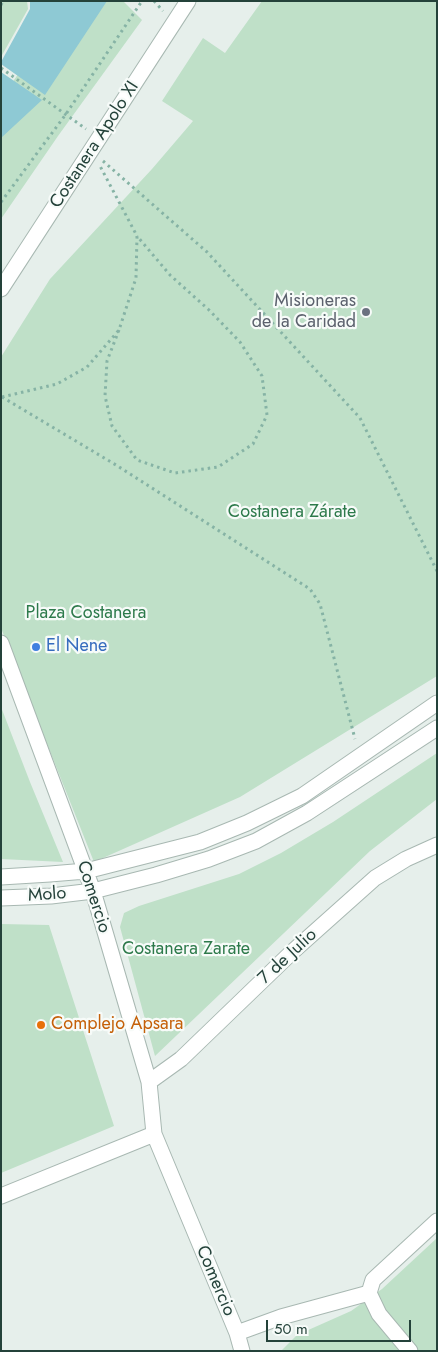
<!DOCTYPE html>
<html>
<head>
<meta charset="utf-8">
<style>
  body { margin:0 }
  #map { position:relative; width:438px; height:1352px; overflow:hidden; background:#e6efeb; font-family:Jost,sans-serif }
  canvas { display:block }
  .frame { position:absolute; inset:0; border:2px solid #24423a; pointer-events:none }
  .scale { position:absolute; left:266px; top:1320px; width:145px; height:22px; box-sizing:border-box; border:2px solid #24423a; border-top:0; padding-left:6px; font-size:15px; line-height:18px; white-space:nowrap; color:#24423a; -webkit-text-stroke:4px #f7fbf9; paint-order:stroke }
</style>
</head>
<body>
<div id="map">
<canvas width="438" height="1352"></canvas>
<div class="frame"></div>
<div class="scale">50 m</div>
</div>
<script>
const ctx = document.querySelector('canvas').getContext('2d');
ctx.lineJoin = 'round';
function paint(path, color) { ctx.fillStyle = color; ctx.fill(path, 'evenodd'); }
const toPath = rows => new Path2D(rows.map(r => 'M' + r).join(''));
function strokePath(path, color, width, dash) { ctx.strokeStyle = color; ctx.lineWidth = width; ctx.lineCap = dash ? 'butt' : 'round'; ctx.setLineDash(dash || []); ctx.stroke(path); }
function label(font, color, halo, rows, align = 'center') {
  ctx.font = font + ' Jost,sans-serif'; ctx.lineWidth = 4.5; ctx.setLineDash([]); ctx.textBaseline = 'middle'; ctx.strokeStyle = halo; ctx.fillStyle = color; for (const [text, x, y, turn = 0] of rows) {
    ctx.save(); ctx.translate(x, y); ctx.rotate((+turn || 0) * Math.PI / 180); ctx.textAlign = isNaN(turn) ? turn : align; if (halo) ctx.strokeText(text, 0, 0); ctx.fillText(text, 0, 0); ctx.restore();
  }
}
paint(toPath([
  [1,1,27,1,28,9,1,57],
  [54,1,123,1,142,20,58,136,1,219,1,99,38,45],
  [262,1,437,1,437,676,240,797,94,862,1,628,1,357,50,279,152,169,193,121,162,101,203,38,225,53],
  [1,707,30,782,63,862,1,859],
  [437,753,437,799,370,851,155,1056,120,927,124,913,139,906,239,874,281,853,333,822],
  [1,924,49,925,114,1126,1,1173],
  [437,1238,437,1351,281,1351,297,1335,351,1311,382,1289]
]), '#bfe0c8');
paint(toPath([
  [30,1,107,1,45,95,1,64,1,62,30,9],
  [1,72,42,100,1,138]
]), '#8ec9d4');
const street = toPath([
  [1,289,188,1],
  [1,643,93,891,149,1082,154,1134,237,1333,242,1351],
  [1,877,50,874,86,871,200,842,247,823,302,796,437,703],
  [1,898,51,896,93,891,156,875,209,859,256,841,307,813,437,728],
  [149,1082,181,1059,291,953,375,878,406,859,437,845],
  [1,1196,154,1134],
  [369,1293,379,1314,410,1351],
  [237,1333,281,1317,369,1293,373,1280,437,1221]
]);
strokePath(street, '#a8b8b2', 17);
strokePath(toPath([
  [154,1,163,11],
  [1,5,3,1],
  [1,68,86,129],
  [103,161,207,252,360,418,437,571],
  [1,202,66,114,142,1],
  [119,330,107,361,105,396,112,426,137,460,175,473,218,467,253,444,267,415,262,376,240,342,209,310,170,275,137,236],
  [2,397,116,465,310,589,320,604,355,739],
  [2,397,57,384,87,367,119,330,136,278,137,236,100,166]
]), '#86b3a5', 3, [2.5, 4]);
strokePath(street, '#fff', 15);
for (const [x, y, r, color] of [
  [366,312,5,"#6b7280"],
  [36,647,5,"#3f7fe0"],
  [41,1025,5,"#e8710a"]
]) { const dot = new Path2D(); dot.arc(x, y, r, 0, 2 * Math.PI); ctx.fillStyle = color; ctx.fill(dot); strokePath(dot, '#f7fbf9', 2); }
label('18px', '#24423a', '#f7fbf9', [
  ["Costanera Apolo XI",95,145,-57],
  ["Molo",47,895,-4],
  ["Comercio",93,897,72],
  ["7 de Julio",288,957,-43],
  ["Comercio",215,1281,67]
]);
label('18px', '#5b616d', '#f7fbf9', [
  ["Misioneras",356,302],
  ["de la Caridad",356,323]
], 'right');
label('18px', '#2d7a4b', '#f7fbf9', [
  ["Costanera Zárate",292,513],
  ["Plaza Costanera",86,614],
  ["Costanera Zarate",186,950]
]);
label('18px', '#366cbe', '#f7fbf9', [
  ["El Nene",46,647]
], 'left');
label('18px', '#c56008', '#f7fbf9', [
  ["Complejo Apsara",51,1025]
], 'left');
</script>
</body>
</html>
